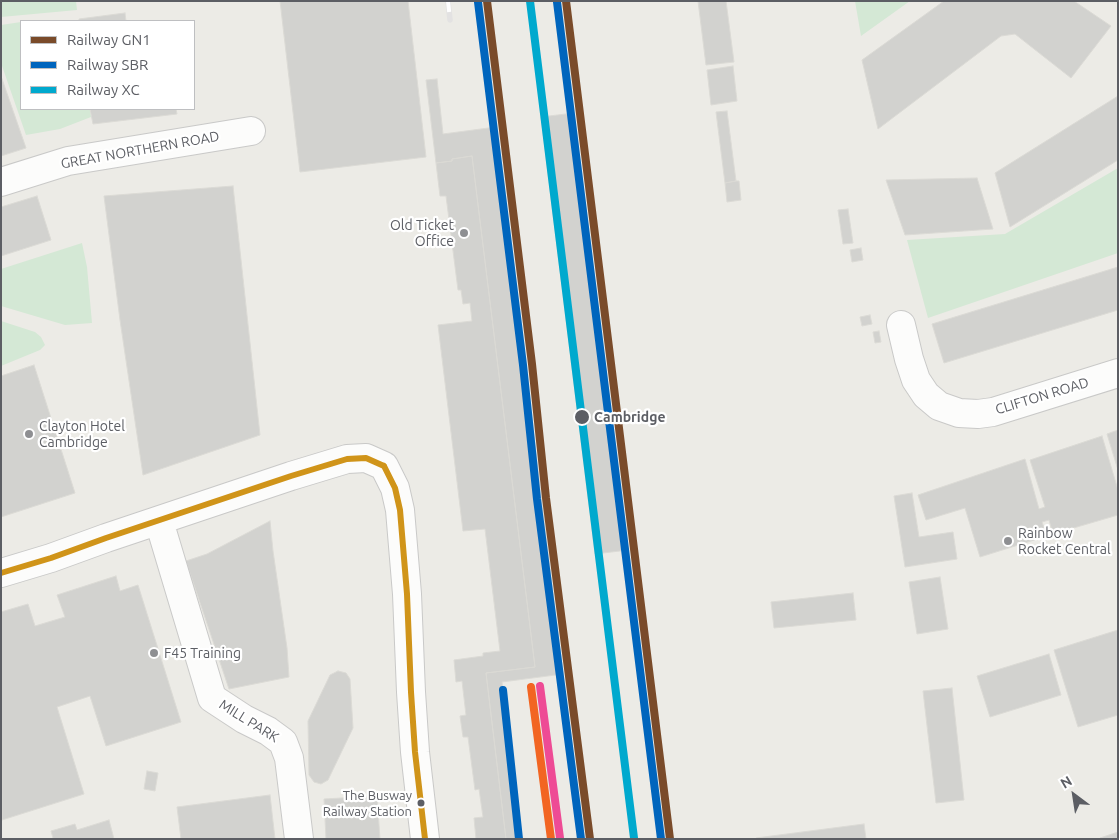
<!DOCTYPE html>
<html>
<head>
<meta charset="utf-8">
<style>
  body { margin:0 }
  #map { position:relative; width:1119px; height:840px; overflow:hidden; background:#ecebe6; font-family:Ubuntu,sans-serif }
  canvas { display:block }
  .frame { position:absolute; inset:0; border:2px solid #5c5e64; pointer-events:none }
  .legend { position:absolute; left:20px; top:20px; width:175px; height:90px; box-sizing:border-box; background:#fff; border:1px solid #bebfc1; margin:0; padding:6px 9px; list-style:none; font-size:15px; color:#5c5e64 }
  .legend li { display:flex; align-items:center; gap:10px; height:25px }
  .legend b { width:25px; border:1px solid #bebfc1 }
  .north { position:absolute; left:1049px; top:770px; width:50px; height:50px; -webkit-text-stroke:4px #fff; paint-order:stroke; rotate:329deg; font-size:14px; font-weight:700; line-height:20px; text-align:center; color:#5c5e64 }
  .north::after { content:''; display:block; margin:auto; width:18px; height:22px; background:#5c5e64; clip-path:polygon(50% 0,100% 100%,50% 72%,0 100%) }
</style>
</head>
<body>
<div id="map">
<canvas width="1119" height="840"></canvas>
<div class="frame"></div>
<ul class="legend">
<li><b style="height:6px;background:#7a4b2a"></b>Railway GN1</li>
<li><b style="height:6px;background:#0065bd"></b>Railway SBR</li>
<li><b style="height:6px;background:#00a9ce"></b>Railway XC</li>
</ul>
<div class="north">N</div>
</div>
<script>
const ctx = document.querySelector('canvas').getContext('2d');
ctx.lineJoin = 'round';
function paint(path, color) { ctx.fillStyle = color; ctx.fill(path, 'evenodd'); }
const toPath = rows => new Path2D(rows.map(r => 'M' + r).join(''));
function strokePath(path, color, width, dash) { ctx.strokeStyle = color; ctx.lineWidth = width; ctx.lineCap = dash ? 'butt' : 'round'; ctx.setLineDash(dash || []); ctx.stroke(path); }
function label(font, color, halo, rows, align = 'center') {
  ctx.font = font + ' Ubuntu,sans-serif'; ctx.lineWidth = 4.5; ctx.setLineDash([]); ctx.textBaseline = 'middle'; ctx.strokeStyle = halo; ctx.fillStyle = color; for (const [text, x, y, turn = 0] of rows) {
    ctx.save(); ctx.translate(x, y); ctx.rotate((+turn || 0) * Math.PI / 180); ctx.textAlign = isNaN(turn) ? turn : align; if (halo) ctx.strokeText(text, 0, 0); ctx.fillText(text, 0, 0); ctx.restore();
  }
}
paint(toPath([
  [1,1,76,1,77,10,1,17],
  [855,1,910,1,861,36],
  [21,22,21,109,90,109,91,117,60,129,26,135,1,63,1,25],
  [1118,168,1118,253,928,318,907,240,1005,234],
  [82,243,87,267,92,323,65,325,1,306,1,269],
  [1,321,35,332,41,337,45,345,40,350,1,366]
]), '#d4e8d5');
const building = toPath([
  [280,1,408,1,426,157,300,172,280,1],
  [698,1,726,1,734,62,706,65,698,1],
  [944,1,1074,1,1111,26,1071,78,1015,34,1001,36,878,129,862,60,944,1],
  [125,13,126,21,79,21,79,19,125,13],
  [733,66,737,101,711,105,707,70,733,66],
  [1,76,26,148,1,156,1,76],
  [437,79,443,134,496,127,563,674,502,682,522,839,506,839,486,673,535,667,472,156,452,159,452,161,436,163,426,80,437,79],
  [1118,96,1118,160,1010,227,995,173,1118,96],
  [90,109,176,109,177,114,93,124,90,109],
  [727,111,736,181,725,183,716,112,727,111],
  [574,113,628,550,595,554,541,117,574,113],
  [472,156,535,667,486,673,506,839,476,839,474,818,483,817,479,789,475,790,468,737,463,737,460,716,466,715,462,681,456,682,454,660,483,656,483,653,500,651,485,529,463,531,438,325,472,321,470,303,463,304,461,290,458,290,446,196,440,196,436,163,452,161,452,159,472,156],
  [977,178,993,229,905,235,886,180,977,178],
  [736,181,739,181,741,200,727,202,725,183,736,181],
  [233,186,260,435,143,475,120,320,104,196,233,186],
  [37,196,51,240,1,256,1,207,37,196],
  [848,209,853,243,843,244,838,210,848,209],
  [861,248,863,260,852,262,850,250,861,248],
  [1118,267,1118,310,944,363,932,324,1118,267],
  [870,315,872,324,862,326,860,317,870,315],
  [879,331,881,342,875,343,873,332,879,331],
  [34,365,75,493,1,517,1,376,34,365],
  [1118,430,1118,470,1107,434,1118,430],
  [1102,436,1118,490,1118,515,1053,534,1049,520,1042,522,1047,536,980,557,965,508,926,520,918,495,1025,459,1039,509,1045,507,1030,460,1102,436],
  [912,493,919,537,953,532,957,559,905,567,894,496,912,493],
  [270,521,273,551,287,648,289,677,229,689,186,561,207,554,270,521],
  [116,576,120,591,138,585,181,722,106,746,90,696,57,707,84,794,2,820,1,612,28,604,35,626,65,617,57,595,116,576],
  [940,577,948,629,917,634,909,582,940,577],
  [853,593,856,620,774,628,771,602,853,593],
  [1118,630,1118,715,1078,727,1054,650,1118,630],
  [1049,654,1061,695,990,717,977,676,1049,654],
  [338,671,346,673,350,679,353,728,328,780,321,784,314,782,309,775,308,721,330,675,338,671],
  [952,688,964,800,936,803,923,691,952,688],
  [147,771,158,773,155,791,144,789,147,771],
  [270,795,275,839,181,839,177,807,270,795],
  [377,796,380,839,326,839,324,799,377,796],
  [109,820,114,839,52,839,53,838,51,831,75,824,77,830,109,820],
  [864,824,866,839,756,839,756,838,864,824],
  [1118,832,1118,839,1100,839,1100,838,1118,832]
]);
paint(building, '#d2d2cf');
strokePath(building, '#dbdad5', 1);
const minor = toPath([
  [1,182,68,161,251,131],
  [901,325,909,359,916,380,926,395,939,406,959,413,978,414,993,412,1118,373],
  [159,521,212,698,244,719,268,731,283,742,289,758,299,839],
  [1,573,51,558,106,538,291,476,347,459,366,458,384,466,395,488,400,510,407,594,411,692,415,752,425,839]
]);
strokePath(minor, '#c9c9c8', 30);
strokePath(minor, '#fcfcfb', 28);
const rail = toPath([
  [448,1,450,20]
]);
strokePath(rail, '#e3e2e2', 5.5);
strokePath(rail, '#fff', 4, [11]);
strokePath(toPath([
  [384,466,395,488,400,510,407,594,411,692,415,752,425,839],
  [1,573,51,558,106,538,291,476,347,459,366,458,384,466]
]), '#d09419', 6);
strokePath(toPath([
  [487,1,532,364,546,498,590,839],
  [566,1,670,839]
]), '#7a4b2a', 8);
strokePath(toPath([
  [478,2,523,365,537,499,581,839],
  [557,2,661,839],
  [503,690,519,839]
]), '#0065bd', 8);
strokePath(toPath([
  [530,1,634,838]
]), '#00a9ce', 8);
strokePath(toPath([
  [531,687,551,839]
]), '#f26522', 8);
strokePath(toPath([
  [540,686,560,838]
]), '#ee4b95', 8);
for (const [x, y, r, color] of [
  [464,233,5,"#8e8f92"],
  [582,417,8,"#5c5e64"],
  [29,434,5,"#8e8f92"],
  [1008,541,5,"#8e8f92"],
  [154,653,5,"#8e8f92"],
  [421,803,4.5,"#5c5e64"]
]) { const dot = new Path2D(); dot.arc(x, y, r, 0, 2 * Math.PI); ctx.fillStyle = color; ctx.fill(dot); strokePath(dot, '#fff', 2); }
label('13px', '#5c5e64', '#fff', [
  ["The Busway",412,796],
  ["Railway Station",412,812]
], 'right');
label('14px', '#5c5e64', '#fff', [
  ["GREAT NORTHERN ROAD",140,150,-10],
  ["CLIFTON ROAD",1042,396,-17],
  ["MILL PARK",249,721,32]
]);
label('14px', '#5c5e64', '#fff', [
  ["Old Ticket",454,225,"right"],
  ["Office",454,241,"right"],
  ["Clayton Hotel",39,426],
  ["Cambridge",39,442],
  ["Rainbow",1018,533],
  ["Rocket Central",1018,549],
  ["F45 Training",164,653]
], 'left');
label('bold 14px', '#5c5e64', '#fff', [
  ["Cambridge",594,417]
], 'left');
</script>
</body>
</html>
